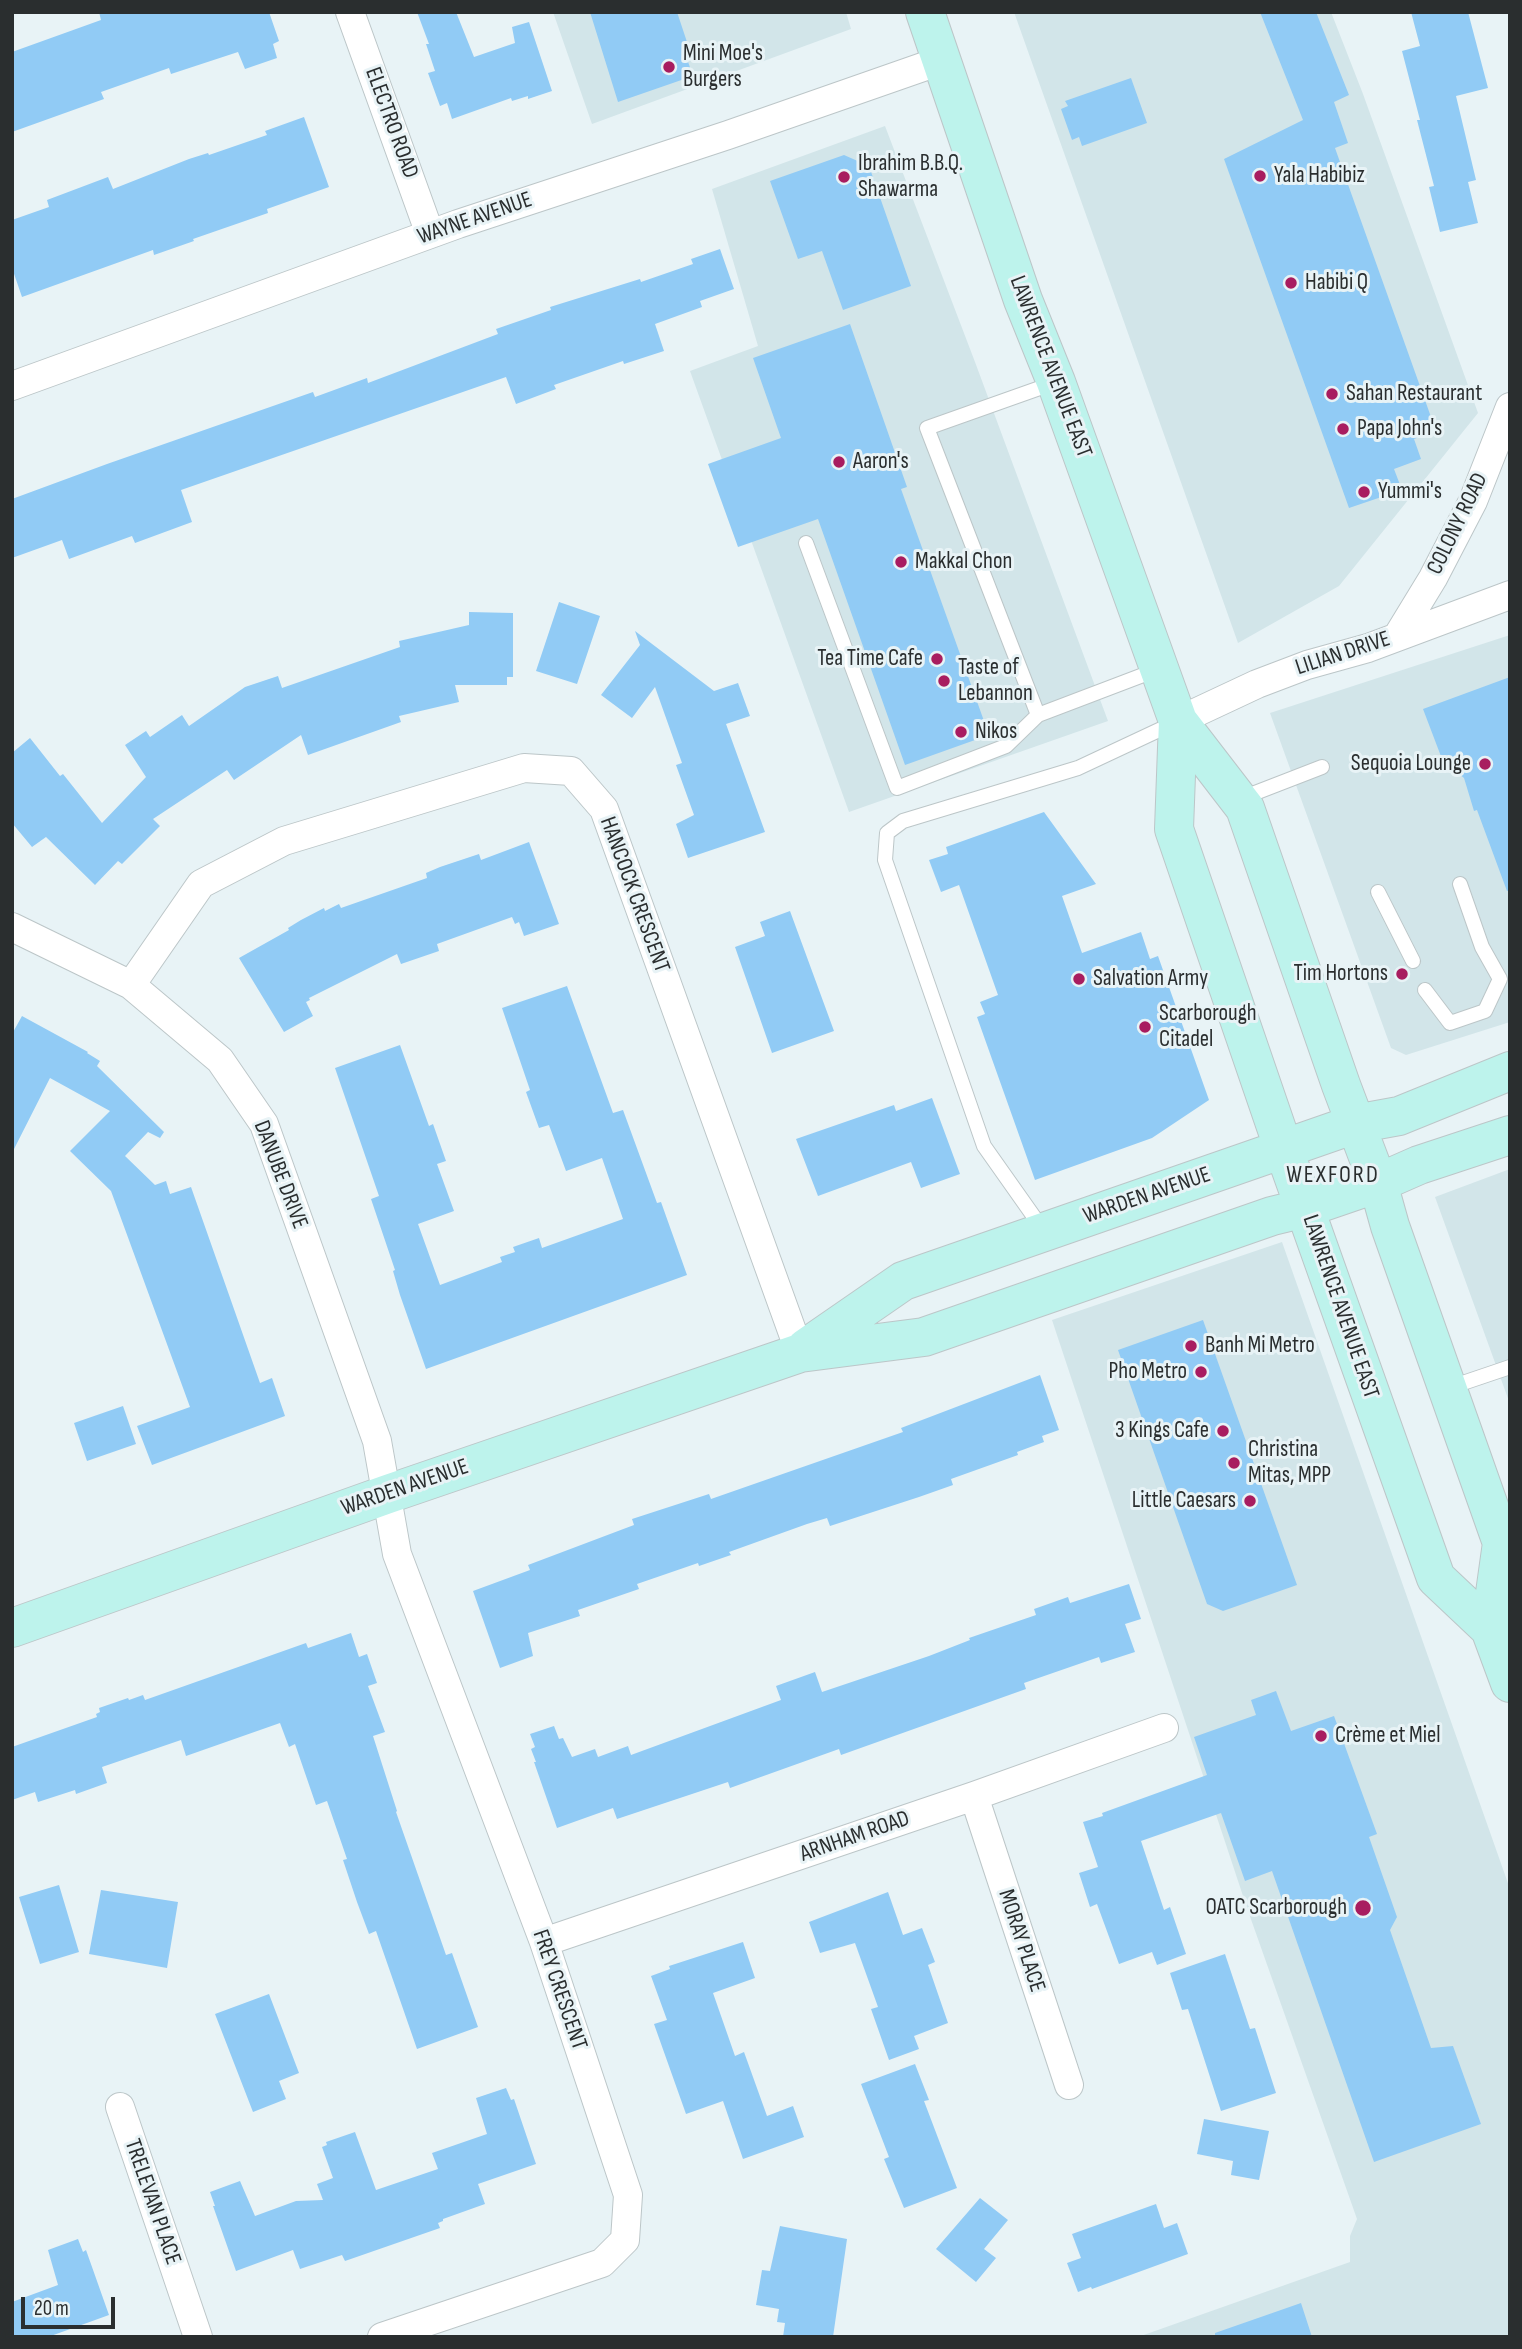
<!DOCTYPE html>
<html>
<head>
<meta charset="utf-8">
<style>
  body { margin:0 }
  #map { position:relative; width:1522px; height:2349px; overflow:hidden; background:#e8f3f6; font-family:"Sofia Sans Condensed",sans-serif }
  canvas { display:block }
  .frame { position:absolute; inset:0; border:14px solid #2a2e2f; pointer-events:none }
  .scale { position:absolute; left:21px; top:2297px; width:94px; height:32px; box-sizing:border-box; border:4px solid #2a2e2f; border-top:0; padding-left:9px; font-size:21px; line-height:24px; white-space:nowrap; color:#2a2e2f; -webkit-text-stroke:5px #e8f3f6; paint-order:stroke }
</style>
</head>
<body>
<div id="map">
<canvas width="1522" height="2349"></canvas>
<div class="frame"></div>
<div class="scale">20 m</div>
</div>
<script>
const ctx = document.querySelector('canvas').getContext('2d');
ctx.lineJoin = 'round';
function paint(path, color) { ctx.fillStyle = color; ctx.fill(path, 'evenodd'); }
const toPath = rows => new Path2D(rows.map(r => 'M' + r).join(''));
function strokePath(path, color, width, dash) { ctx.strokeStyle = color; ctx.lineWidth = width; ctx.lineCap = dash ? 'butt' : 'round'; ctx.setLineDash(dash || []); ctx.stroke(path); }
function label(font, color, halo, rows, align = 'center') {
  ctx.font = font + ' "Sofia Sans Condensed",sans-serif'; ctx.lineWidth = 6; ctx.setLineDash([]); ctx.textBaseline = 'middle'; ctx.strokeStyle = halo; ctx.fillStyle = color; for (const [text, x, y, turn = 0] of rows) {
    ctx.save(); ctx.translate(x, y); ctx.rotate((+turn || 0) * Math.PI / 180); ctx.textAlign = isNaN(turn) ? turn : align; if (halo) ctx.strokeText(text, 0, 0); ctx.fillText(text, 0, 0); ctx.restore();
  }
}
paint(toPath([
  [553,12,846,12,851,29,592,124],
  [1014,12,1331,12,1363,94,1478,413,1339,586,1238,643],
  [885,126,975,362,1108,721,849,812,690,371,758,346,712,189],
  [1510,635,1510,1022,1406,1055,1391,1048,1270,713],
  [1510,1169,1510,1404,1435,1197],
  [1282,1242,1510,1889,1510,2337,1138,2337,1350,2262,1350,2236,1357,2219,1247,1908,1052,1320]
]), '#d2e5e9');
paint(toPath([
  [99,12,269,12,279,41,273,44,277,58,245,69,238,52,171,74,169,68,101,92,104,99,12,132,12,52,101,20],
  [417,12,456,12,474,57,515,43,512,27,529,22,552,91,528,99,528,96,512,101,511,98,452,119,447,103,440,106,428,73,435,71,426,44,429,44],
  [590,12,677,12,691,54,686,56,693,76,618,102],
  [1260,12,1316,12,1349,95,1334,102,1348,143,1335,148,1436,431,1414,439,1421,459,1394,469,1402,490,1349,508,1224,159,1303,120],
  [1411,12,1468,12,1488,88,1456,96,1476,180,1468,182,1478,223,1440,232,1429,187,1434,186,1417,120,1420,120,1402,51,1420,46],
  [1131,78,1147,123,1082,146,1079,137,1072,140,1061,109,1068,106,1065,101],
  [304,117,329,187,267,209,268,213,193,239,194,241,154,255,153,250,22,297,12,268,12,220,49,207,47,200,108,177,113,189,189,159,208,153,209,155,267,135,265,131],
  [844,155,869,166,911,286,843,310,822,251,798,259,770,181],
  [720,249,734,289,700,301,702,307,655,324,664,351,624,364,623,361,554,385,556,389,516,404,506,377,181,490,192,522,135,543,132,536,69,559,62,540,12,558,12,499,107,464,313,392,315,397,367,378,368,383,498,334,496,329,551,310,550,307,640,279,641,282,693,264,691,259],
  [850,324,907,487,901,489,989,735,905,765,818,519,738,547,708,464,781,438,753,358],
  [559,602,600,616,577,684,536,671],
  [469,612,513,613,513,677,507,677,507,685,455,685,459,702,399,716,401,722,308,755,301,735,234,780,227,770,153,819,160,826,122,864,118,861,95,885,46,837,32,847,12,823,12,753,30,738,60,776,63,774,102,823,146,777,125,745,146,731,150,737,182,715,189,726,245,687,278,676,282,688,400,647,399,641,469,625],
  [635,631,714,691,738,683,750,716,726,724,765,832,688,858,676,824,694,815,676,765,682,763,655,687,632,718,601,695,640,645],
  [1510,677,1510,890,1507,891,1477,810,1474,811,1464,778,1442,759,1423,709],
  [1044,812,1096,884,1062,896,1082,953,1141,932,1150,959,1158,956,1209,1100,1152,1138,1035,1180,977,1017,985,1014,980,1002,998,995,959,885,941,892,929,860,948,854,946,847],
  [529,842,559,924,524,936,519,922,515,924,512,917,437,944,439,951,401,964,397,954,309,998,310,1000,306,1002,313,1016,284,1032,239,958,289,930,288,928,301,920,324,908,325,911,339,904,341,908,427,878,426,873,440,867,479,854,481,860],
  [790,911,834,1031,772,1053,735,947,765,936,760,922],
  [567,986,613,1113,623,1110,657,1203,661,1202,687,1275,426,1369,400,1295,393,1271,395,1270,371,1199,379,1196,335,1068,400,1045,429,1126,433,1124,446,1161,437,1164,454,1211,418,1224,440,1285,502,1262,500,1257,515,1252,513,1247,539,1238,542,1248,623,1219,602,1158,566,1171,549,1125,539,1128,526,1092,530,1090,502,1008],
  [22,1016,88,1052,87,1053,100,1061,97,1066,164,1132,160,1138,148,1132,125,1156,155,1185,166,1181,170,1194,191,1187,260,1383,272,1378,285,1416,152,1465,137,1426,190,1407,111,1191,70,1151,110,1111,50,1078,12,1153,12,1034],
  [932,1098,960,1174,921,1188,911,1162,818,1196,796,1139,894,1105,896,1111],
  [1203,1320,1297,1585,1223,1611,1207,1604,1118,1350],
  [1040,1375,1059,1430,1042,1436,1044,1442,1017,1452,1018,1455,951,1479,953,1485,919,1497,830,1526,827,1518,807,1524,729,1552,731,1555,699,1566,698,1563,637,1584,639,1589,578,1610,580,1616,528,1633,533,1656,500,1668,473,1591,530,1570,528,1565,634,1525,632,1519,709,1494,711,1499,903,1432,901,1428],
  [123,1406,136,1444,87,1461,74,1423],
  [1129,1584,1141,1619,1125,1624,1135,1652,1101,1663,1099,1657,1024,1683,1026,1689,841,1755,839,1749,730,1788,728,1782,617,1819,613,1808,557,1828,534,1762,536,1762,531,1749,535,1747,530,1734,554,1726,559,1739,563,1738,572,1757,595,1749,598,1757,628,1746,631,1755,781,1700,776,1686,815,1672,822,1692,929,1656,970,1640,969,1638,1036,1615,1034,1609,1068,1597,1070,1603],
  [351,1633,359,1657,367,1654,377,1683,368,1686,385,1732,373,1736,397,1811,396,1812,446,1955,452,1953,478,2027,417,2049,376,1931,369,1934,357,1902,343,1860,347,1859,327,1801,316,1805,295,1744,289,1747,280,1723,186,1756,181,1740,102,1767,107,1783,76,1794,75,1790,38,1802,35,1792,12,1800,12,1747,97,1717,96,1714,100,1712,99,1708,128,1698,129,1700,143,1695,145,1700,306,1643,308,1648],
  [1276,1691,1291,1731,1334,1716,1377,1834,1369,1837,1397,1917,1390,1930,1431,2048,1453,2046,1481,2124,1374,2162,1272,1871,1245,1881,1221,1813,1141,1841,1164,1910,1170,1907,1186,1954,1157,1965,1152,1952,1119,1964,1097,1904,1090,1907,1079,1873,1098,1867,1083,1822,1103,1816,1102,1813,1207,1775,1194,1737,1256,1715,1251,1700],
  [59,1885,79,1952,40,1964,19,1897],
  [101,1890,178,1902,167,1968,89,1954],
  [888,1892,903,1935,922,1928,935,1962,928,1965,948,2023,914,2036,919,2049,889,2060,871,2009,878,2007,855,1943,820,1953,809,1922],
  [743,1942,755,1978,713,1993,735,2056,744,2052,767,2116,793,2106,804,2137,743,2159,723,2101,686,2114,654,2024,667,2020,651,1976,670,1969,669,1966],
  [1225,1954,1250,2029,1255,2028,1276,2093,1221,2111,1188,2009,1182,2010,1170,1973],
  [269,1994,299,2073,279,2081,286,2099,253,2112,215,2014],
  [915,2064,929,2100,924,2101,957,2188,904,2208,884,2159,889,2157,861,2084],
  [506,2088,511,2100,514,2099,536,2164,478,2184,485,2204,443,2219,443,2221,438,2223,440,2228,345,2261,342,2255,300,2269,293,2250,236,2271,213,2206,215,2206,210,2192,240,2181,255,2216,296,2201,323,2200,317,2184,333,2178,322,2147,327,2145,326,2142,355,2132,376,2190,438,2169,432,2153,487,2134,476,2098],
  [1204,2119,1269,2131,1259,2180,1231,2175,1233,2161,1197,2154],
  [980,2198,1008,2220,984,2249,996,2258,976,2282,936,2249],
  [1156,2204,1164,2228,1177,2223,1188,2254,1092,2289,1091,2287,1078,2292,1067,2263,1081,2258,1072,2234],
  [780,2226,847,2239,833,2337,783,2337,785,2323,777,2322,779,2309,756,2305,762,2270,770,2271],
  [78,2239,83,2252,86,2250,109,2315,48,2337,12,2337,12,2302,58,2285,48,2250],
  [1301,2303,1312,2337,1215,2337,1215,2333]
]), '#91cbf5');
const lane = toPath([
  [1054,383,927,428,1038,715,1159,669],
  [806,543,897,788,1006,746,1038,715],
  [1242,798,1322,767],
  [1378,892,1413,961],
  [1425,990,1450,1023,1485,1011,1500,979,1482,947,1460,884],
  [1044,1231,984,1146,885,860,887,833,903,821,1078,768,1174,723],
  [1448,1388,1510,1367]
]);
const street = toPath([
  [350,12,430,234],
  [12,386,458,224,728,135,940,61],
  [1397,637,1433,578,1473,501,1510,407],
  [1178,721,1257,684,1307,665,1368,648,1510,595],
  [12,927,131,985,220,1060,264,1124,377,1441,397,1554,544,1942,628,2195,625,2240,602,2263,382,2337],
  [131,985,201,884,284,841,524,768,571,771,604,809,800,1353],
  [974,1796,1069,2085],
  [544,1942,974,1796,1164,1728],
  [120,2107,198,2337]
]);
const secondary = toPath([
  [925,12,1023,300,1056,382,1178,721,1245,808,1341,1085,1378,1183,1390,1226,1502,1543,1490,1629],
  [1178,721,1174,829,1284,1150,1436,1578,1490,1629,1510,1683],
  [806,1348,903,1281,1355,1124,1399,1116,1510,1071],
  [12,1628,388,1494,800,1353,924,1337,1272,1216,1305,1208,1378,1183,1419,1165,1510,1135]
]);
strokePath(lane, '#bcc6c8', 16);
strokePath(street, '#bcc6c8', 30);
strokePath(secondary, '#bcc6c8', 40);
strokePath(lane, '#fff', 14);
strokePath(street, '#fff', 28);
strokePath(secondary, '#bdf3ec', 38);
for (const [x, y, r, color] of [
  [669,67,7,"#a81d60"],
  [1260,176,7,"#a81d60"],
  [844,177,7,"#a81d60"],
  [1291,283,7,"#a81d60"],
  [1332,394,7,"#a81d60"],
  [1343,429,7,"#a81d60"],
  [839,462,7,"#a81d60"],
  [1364,492,7,"#a81d60"],
  [901,562,7,"#a81d60"],
  [937,659,7,"#a81d60"],
  [944,681,7,"#a81d60"],
  [961,732,7,"#a81d60"],
  [1485,764,7,"#a81d60"],
  [1402,974,7,"#a81d60"],
  [1079,979,7,"#a81d60"],
  [1145,1027,7,"#a81d60"],
  [1191,1346,7,"#a81d60"],
  [1201,1372,7,"#a81d60"],
  [1223,1431,7,"#a81d60"],
  [1234,1463,7,"#a81d60"],
  [1250,1501,7,"#a81d60"],
  [1321,1736,7,"#a81d60"],
  [1363,1908,9,"#a81d60"]
]) { const dot = new Path2D(); dot.arc(x, y, r, 0, 2 * Math.PI); ctx.fillStyle = color; ctx.fill(dot); strokePath(dot, '#e8f3f6', 2.5); }
label('23px', '#2a2e2f', '#e8f3f6', [
  ["Mini Moe's",683,54],
  ["Burgers",683,80],
  ["Ibrahim B.B.Q.",858,164],
  ["Shawarma",858,190],
  ["Yala Habibiz",1274,176],
  ["Habibi Q",1305,283],
  ["Sahan Restaurant",1346,394],
  ["Papa John's",1357,429],
  ["Aaron's",853,462],
  ["Yummi's",1378,492],
  ["Makkal Chon",915,562],
  ["Tea Time Cafe",923,659,"right"],
  ["Taste of",958,668],
  ["Lebannon",958,694],
  ["Nikos",975,732],
  ["Sequoia Lounge",1471,764,"right"],
  ["Tim Hortons",1388,974,"right"],
  ["Salvation Army",1093,979],
  ["Scarborough",1159,1014],
  ["Citadel",1159,1040],
  ["Banh Mi Metro",1205,1346],
  ["Pho Metro",1187,1372,"right"],
  ["3 Kings Cafe",1209,1431,"right"],
  ["Christina",1248,1450],
  ["Mitas, MPP",1248,1476],
  ["Little Caesars",1236,1501,"right"],
  ["Crème et Miel",1335,1736],
  ["OATC Scarborough",1347,1908,"right"]
], 'left');
label('23px', '#2a2e2f', '#e8f3f6', [
  ["ELECTRO ROAD",391,123,70],
  ["WAYNE AVENUE",475,219,-19],
  ["LAWRENCE AVENUE EAST",1050,367,69],
  ["COLONY ROAD",1458,524,-64],
  ["LILIAN DRIVE",1343,654,-18],
  ["HANCOCK CRESCENT",634,895,70],
  ["DANUBE DRIVE",280,1175,69],
  ["WARDEN AVENUE",1147,1196,-19],
  ["LAWRENCE AVENUE EAST",1340,1307,71],
  ["WARDEN AVENUE",405,1488,-19],
  ["ARNHAM ROAD",855,1837,-19],
  ["MORAY PLACE",1021,1941,72],
  ["FREY CRESCENT",559,1990,71],
  ["TRELEVAN PLACE",152,2202,71]
]);
ctx.letterSpacing = '2px';
label('24px', '#2a2e2f', '#e8f3f6', [
  ["WEXFORD",1333,1176]
]);
ctx.letterSpacing = '0px';
</script>
</body>
</html>
